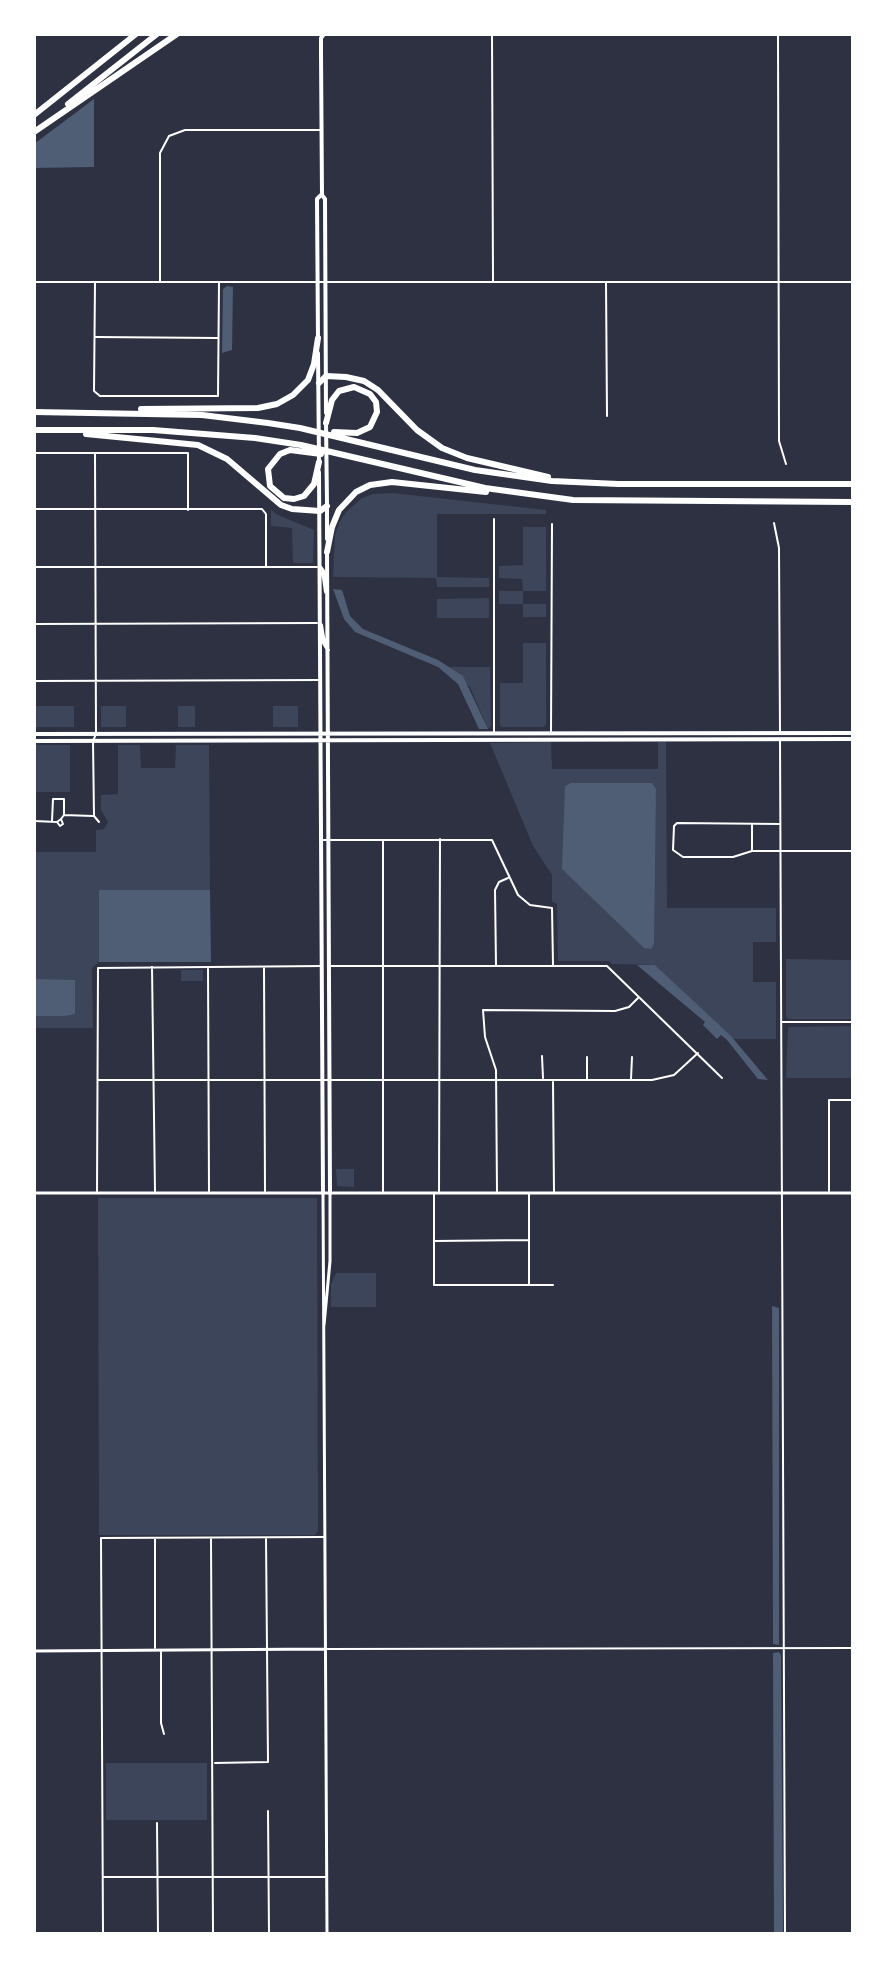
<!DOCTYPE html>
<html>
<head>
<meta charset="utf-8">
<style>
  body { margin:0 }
  #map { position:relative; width:887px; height:1968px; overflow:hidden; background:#2d3142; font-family:Roboto,sans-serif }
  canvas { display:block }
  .frame { position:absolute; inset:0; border:36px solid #fff; pointer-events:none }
</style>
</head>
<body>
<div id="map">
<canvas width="887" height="1968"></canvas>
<div class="frame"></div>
</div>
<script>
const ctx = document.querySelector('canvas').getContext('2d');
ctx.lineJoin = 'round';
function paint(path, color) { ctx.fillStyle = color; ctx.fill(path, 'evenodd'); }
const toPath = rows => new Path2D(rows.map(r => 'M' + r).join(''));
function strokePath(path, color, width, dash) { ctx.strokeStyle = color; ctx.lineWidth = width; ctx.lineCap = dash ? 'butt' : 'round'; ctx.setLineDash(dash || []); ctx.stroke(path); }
paint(toPath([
  [393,493,546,510,546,514,437,514,437,577,489,578,489,587,437,587,436,578,333,577,335,536,339,523,346,512,362,498,373,494],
  [271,510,278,515,314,530,313,563,293,563,292,528,271,526],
  [523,527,546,527,546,591,523,591,523,604,546,604,546,617,523,617,523,604,499,604,499,591,523,591,522,579,499,578,499,566,523,565],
  [489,598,489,618,437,618,437,599],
  [523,643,546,643,546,724,544,727,502,727,500,725,500,683,523,683],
  [450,667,490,667,491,726,488,729,470,687],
  [34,706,74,706,74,727,34,727],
  [101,706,126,706,126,727,101,727],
  [178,706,195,706,195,727,178,727],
  [273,706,298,706,298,727,273,727],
  [551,742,552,769,658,769,658,742,666,742,667,908,776,908,776,942,753,942,753,982,776,982,776,1039,733,1039,655,965,612,964,609,961,558,961,557,904,552,902,552,875,533,846,490,743],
  [34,745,70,745,70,792,34,792],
  [118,745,140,745,141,768,175,768,176,745,209,745,210,890,99,890,99,962,92,968,93,1028,34,1028,34,852,96,852,96,830,104,829,108,822,101,810,101,795,118,794],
  [786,959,853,960,853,1019,788,1019,786,1016],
  [181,970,203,970,203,981,181,981],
  [853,1026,853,1078,786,1078,788,1027],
  [336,1169,354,1169,354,1187,337,1186],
  [98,1198,317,1198,318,1531,315,1535,99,1535],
  [336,1273,376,1273,376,1307,331,1307,331,1285],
  [106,1763,207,1763,207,1820,106,1820]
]), '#3c4559');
paint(toPath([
  [94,99,94,167,34,168,34,144],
  [227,286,233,287,232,350,222,353,223,289],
  [333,589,342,590,350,616,363,629,438,660,463,676,488,729,479,729,458,684,438,667,355,632,344,619],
  [571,783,652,783,656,789,654,944,651,949,644,948,562,869,565,786],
  [99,890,210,890,211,962,99,962],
  [637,965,655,965,731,1036,768,1080,758,1079,727,1040,721,1035,717,1039,703,1025,705,1022],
  [34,979,75,980,75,1014,65,1016,34,1016],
  [772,1306,779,1308,779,1645,773,1644],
  [779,1652,781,1655,783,1934,774,1934,773,1653]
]), '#4f5d75');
strokePath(toPath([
  [492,34,493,281],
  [778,34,779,441,786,464],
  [34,282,853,282],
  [160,282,160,153,169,136,185,130,320,130],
  [606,282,607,416],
  [95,283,94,391,100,396,218,396,219,283],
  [96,337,217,338],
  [34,453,188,453,188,510],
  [95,453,96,734,93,741,94,816,99,822],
  [34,509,262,509,266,514,266,567],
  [494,519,494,734],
  [774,523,779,548,780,733],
  [34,567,317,567],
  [34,624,317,623],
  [34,681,321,680],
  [551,733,552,524],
  [780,739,785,1934],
  [61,819,64,815,93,816],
  [61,819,63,824,60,826,57,822,61,819],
  [34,821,57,822],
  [52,821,53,799,64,799,64,815],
  [780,824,677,823,674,826,673,850,683,857,733,857,752,851,853,851],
  [323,840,492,840,518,895,530,905,552,908,553,965],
  [752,850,752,824],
  [496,965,495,890,499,882,508,878],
  [328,966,607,966,722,1078],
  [152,967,155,1192],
  [208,967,209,1192],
  [264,967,265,1192],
  [782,1022,853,1022],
  [542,1056,543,1078],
  [587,1079,587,1057],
  [631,1079,632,1057],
  [98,1080,652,1080,674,1075,698,1053],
  [553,1082,554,1192],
  [829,1191,829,1100,853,1100],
  [383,1192,383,840],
  [439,1192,440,839],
  [497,1192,496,1070,485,1037,483,1010,615,1011,629,1007,639,997],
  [97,1193,98,968,322,966],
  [434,1194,434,1285,553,1285],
  [529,1194,529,1284],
  [435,1241,529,1240],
  [155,1538,155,1648],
  [211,1538,213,1934],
  [326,1649,853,1648],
  [161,1652,161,1723,164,1734],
  [215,1763,268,1762,266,1538],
  [268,1811,269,1934],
  [157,1823,158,1934],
  [104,1877,325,1877],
  [103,1934,101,1538,324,1537]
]), '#fff', 2);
strokePath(toPath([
  [34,1193,853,1193],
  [323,1194,327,1934],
  [324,1325,330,1261,330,1193],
  [34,1651,325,1649]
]), '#fff', 3);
strokePath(toPath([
  [319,472,323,1193],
  [327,508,327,539],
  [327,552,330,1193],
  [320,567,323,571,326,592],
  [321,625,324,643,328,650],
  [34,734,853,733],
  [34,741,853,739]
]), '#fff', 4);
strokePath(toPath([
  [324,34,321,38,321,54,322,195,325,199,326,413],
  [318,340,317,199,321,195],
  [318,353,319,462],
  [326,422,327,505]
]), '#fff', 4);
strokePath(toPath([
  [68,104,157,34],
  [34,115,136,34],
  [34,132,177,34],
  [319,383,326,376,346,377,364,381,378,390,417,430,442,448,467,458,548,477],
  [141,409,258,408,277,404,293,395,308,380,314,364,318,338],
  [34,412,202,415,268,423,300,428,475,470,552,481,618,484,853,484],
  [326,423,332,400,339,391,354,387,370,394,376,402,377,412,370,427,357,433,334,432],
  [34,430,153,430,255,438,301,445,485,488,573,500,853,502],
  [86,434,198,445,227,459,281,505,292,509,320,511,327,506],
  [319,462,314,484,304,496,294,499,284,498,270,486,268,469,280,454,290,450,321,454],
  [327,552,332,527,339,510,356,492,370,485,392,482,486,492]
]), '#fff', 6);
</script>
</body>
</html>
